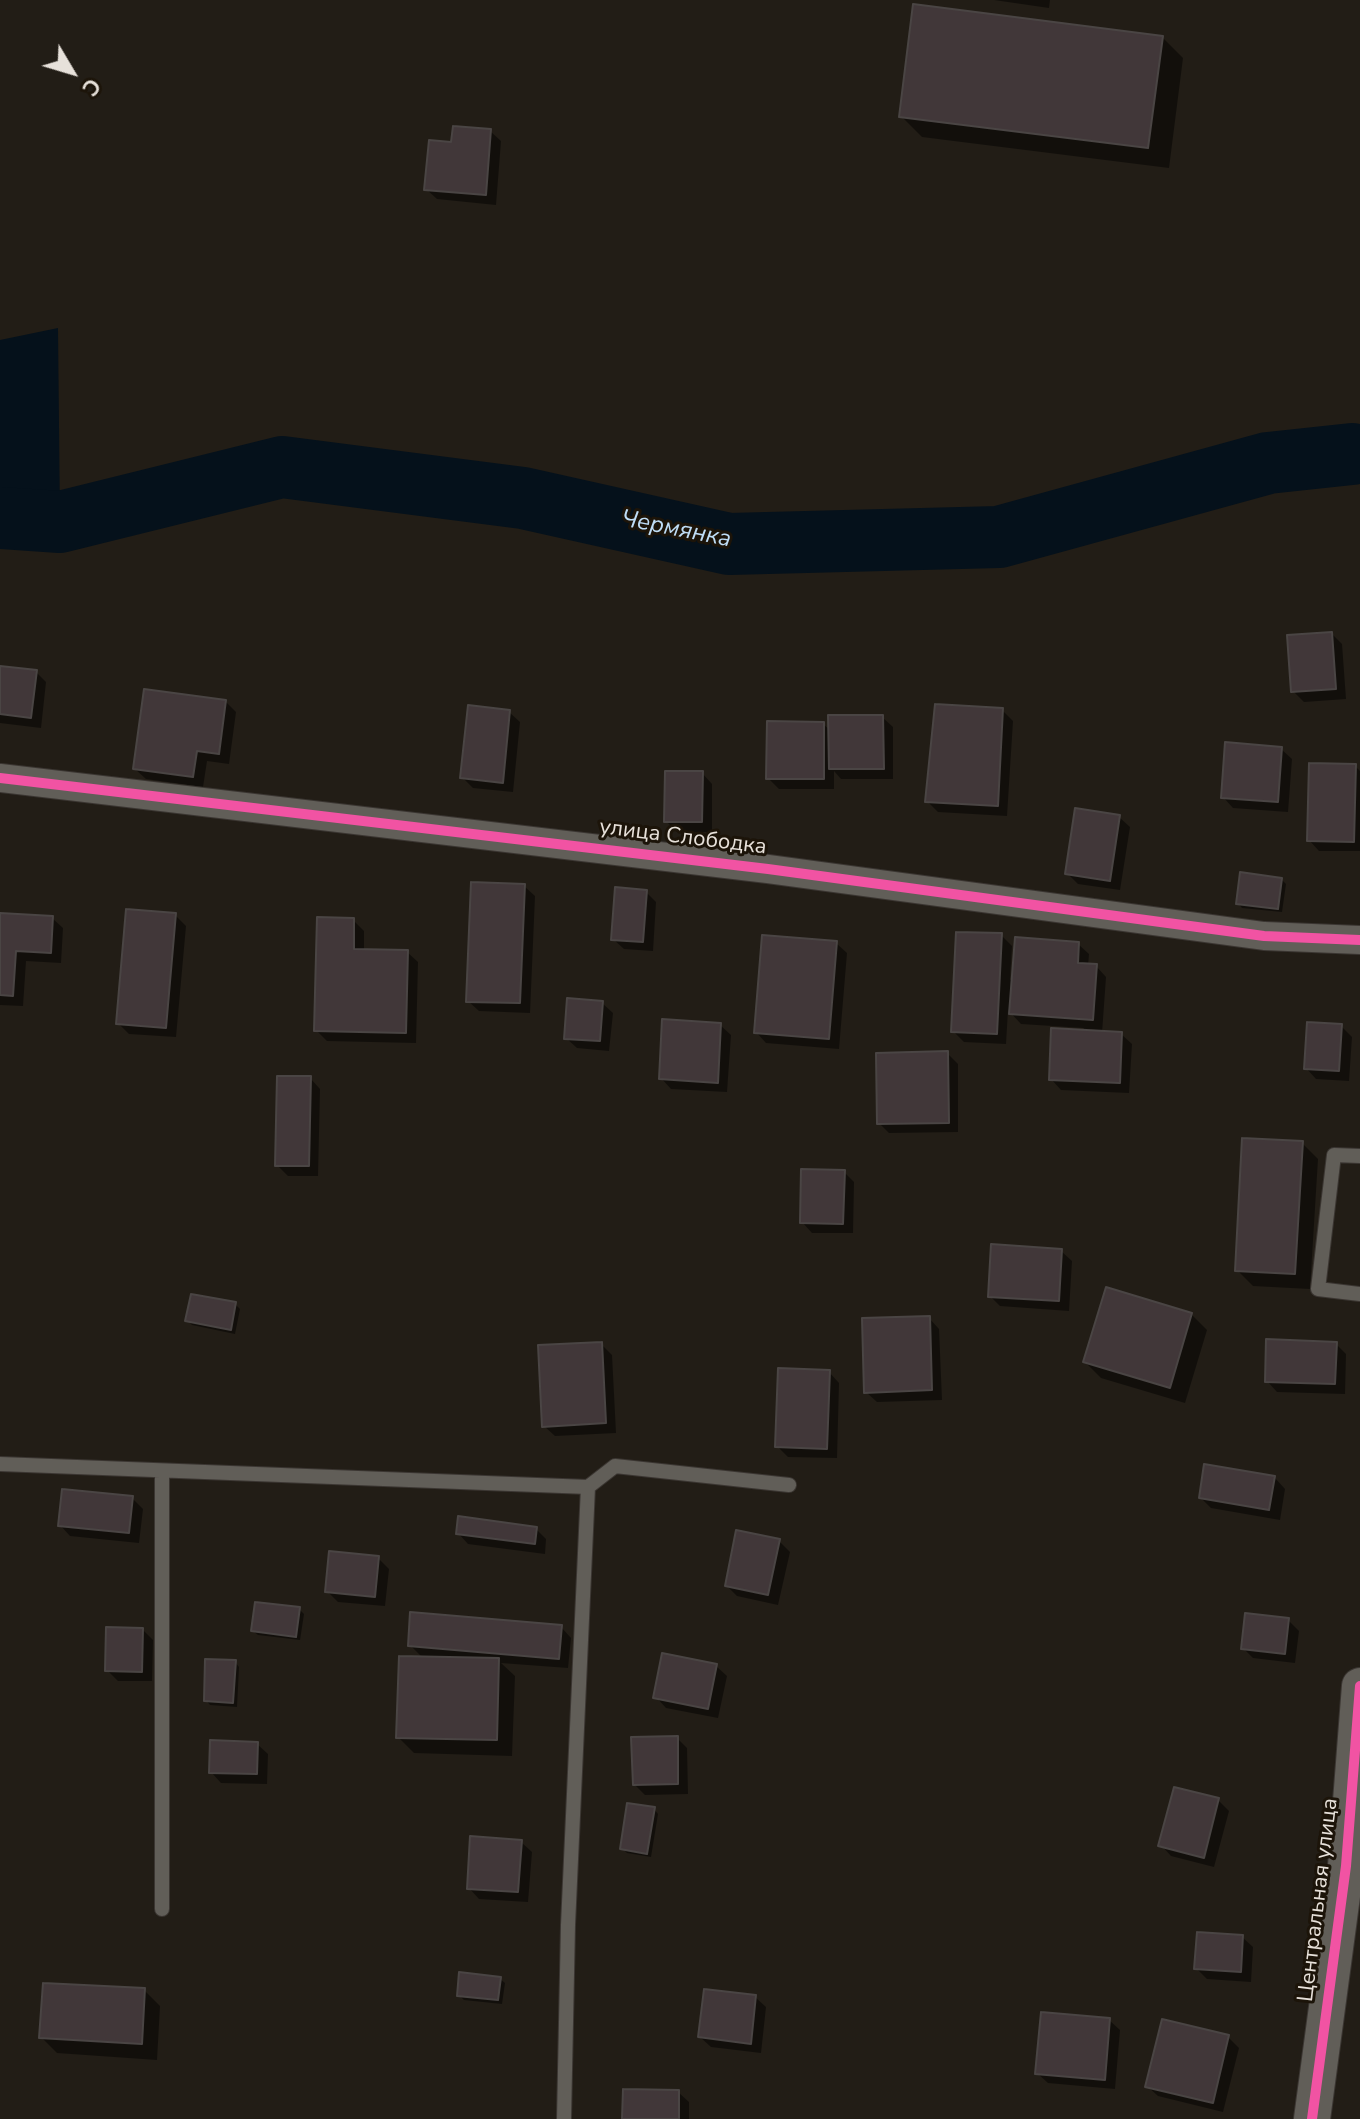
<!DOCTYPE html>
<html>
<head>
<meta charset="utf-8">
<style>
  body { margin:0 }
  #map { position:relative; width:1360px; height:2119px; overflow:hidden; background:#221d16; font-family:"Nunito Sans",sans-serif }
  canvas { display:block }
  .north { position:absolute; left:32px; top:32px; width:80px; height:80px; -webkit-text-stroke:6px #1c1409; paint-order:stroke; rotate:128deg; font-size:22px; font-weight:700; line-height:32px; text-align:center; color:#e7e1da }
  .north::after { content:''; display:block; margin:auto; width:28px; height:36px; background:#e7e1da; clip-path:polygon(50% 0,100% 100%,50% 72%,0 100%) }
</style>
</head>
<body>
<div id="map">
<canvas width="1360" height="2119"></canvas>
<div class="north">С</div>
</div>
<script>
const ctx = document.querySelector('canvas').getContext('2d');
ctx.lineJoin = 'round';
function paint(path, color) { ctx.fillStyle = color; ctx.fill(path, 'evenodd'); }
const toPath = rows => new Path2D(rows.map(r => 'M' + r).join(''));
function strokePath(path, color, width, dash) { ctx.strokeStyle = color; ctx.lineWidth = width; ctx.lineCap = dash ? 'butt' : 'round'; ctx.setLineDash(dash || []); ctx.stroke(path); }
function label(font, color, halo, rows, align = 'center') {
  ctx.font = font + ' "Nunito Sans",sans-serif'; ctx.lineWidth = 6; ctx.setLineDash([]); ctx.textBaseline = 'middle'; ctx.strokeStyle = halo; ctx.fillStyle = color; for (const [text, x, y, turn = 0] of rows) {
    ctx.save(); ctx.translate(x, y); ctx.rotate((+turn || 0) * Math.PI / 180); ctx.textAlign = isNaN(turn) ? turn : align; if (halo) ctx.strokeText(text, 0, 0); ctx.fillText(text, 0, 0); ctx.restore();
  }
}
paint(toPath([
  [58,328,60,522,0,541,0,340]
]), '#05111b');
paint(toPath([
  [994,0,1050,0,1049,8],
  [1162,37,1183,58,1169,168,922,137,901,116],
  [490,131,501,141,496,205,437,199,426,189,453,145],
  [1332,634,1342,644,1346,699,1304,702,1293,691],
  [0,668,36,672,46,682,41,728,0,723],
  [225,701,236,712,229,764,207,761,203,787,146,779,135,769],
  [1002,710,1013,721,1007,816,938,812,927,801],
  [509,712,520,722,513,792,473,788,462,777],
  [882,717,893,727,893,779,841,779,834,771,834,789,779,789,768,778,823,724,831,731],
  [1281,749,1292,759,1288,812,1233,808,1223,797],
  [1355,766,1360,771,1360,851,1319,851,1309,840],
  [702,773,712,784,712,832,677,832,666,821],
  [1119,817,1130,827,1120,890,1078,884,1067,873],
  [1281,879,1286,884,1282,912,1242,908,1238,903],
  [524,886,535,896,530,1013,479,1011,468,1001],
  [646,892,656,902,653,951,624,949,613,939],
  [0,915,52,918,63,928,61,963,26,961,23,1006,0,1005],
  [175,915,186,926,176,1037,129,1034,118,1023],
  [353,920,364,931,364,951,407,952,418,962,416,1043,327,1041,316,1030],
  [1001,935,1012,946,1010,980,1078,944,1089,954,1088,966,1096,966,1106,977,1102,1033,1121,1034,1132,1044,1129,1093,1061,1090,1051,1079,1084,1028,1021,1024,1008,1010,1006,1044,964,1042,953,1031],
  [836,943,847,953,839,1049,766,1043,756,1032],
  [602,1003,613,1013,609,1051,577,1048,566,1038],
  [720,1025,731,1035,727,1092,671,1089,661,1078],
  [1341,1026,1352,1037,1349,1081,1316,1079,1306,1068],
  [947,1053,958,1064,958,1132,889,1133,879,1123],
  [310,1078,320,1089,318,1176,288,1176,277,1165],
  [1302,1143,1318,1159,1310,1289,1253,1286,1237,1270],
  [844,1172,854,1182,853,1233,812,1233,802,1222],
  [1061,1251,1072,1261,1069,1311,1000,1306,990,1296],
  [235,1304,240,1309,235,1334,192,1325,188,1321],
  [1191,1314,1207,1330,1185,1403,1101,1378,1085,1362],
  [929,1318,939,1329,942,1400,877,1402,866,1392],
  [601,1344,612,1355,616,1433,555,1436,544,1426],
  [1336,1344,1346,1354,1345,1394,1277,1392,1267,1381],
  [829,1372,839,1383,837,1458,788,1457,777,1446],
  [1275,1478,1285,1489,1280,1520,1211,1508,1201,1498],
  [132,1498,143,1509,139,1543,70,1536,60,1525],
  [536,1529,546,1539,545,1554,468,1544,458,1533],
  [779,1541,790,1552,778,1605,737,1596,727,1586],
  [378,1558,389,1569,385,1606,338,1602,327,1591],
  [299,1609,304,1614,300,1640,258,1635,253,1631],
  [1288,1620,1299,1631,1295,1663,1253,1658,1243,1648],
  [561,1627,571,1638,568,1668,501,1663,515,1676,512,1756,414,1753,398,1737,423,1658,410,1645],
  [143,1630,153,1640,152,1681,118,1681,107,1670],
  [235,1662,239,1667,237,1707,210,1705,206,1700],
  [716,1666,727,1676,718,1718,666,1708,656,1697],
  [677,1738,687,1748,688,1794,645,1795,634,1784],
  [257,1744,268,1754,267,1784,221,1783,211,1772],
  [1218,1800,1229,1811,1214,1867,1171,1856,1161,1845],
  [654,1809,658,1814,651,1857,627,1853,622,1848],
  [521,1842,532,1852,528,1902,479,1899,469,1888],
  [1242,1937,1253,1947,1251,1982,1207,1979,1196,1968],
  [500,1979,505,1983,502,2004,464,2000,459,1995],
  [144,1990,160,2006,157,2060,57,2053,41,2037],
  [755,1997,766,2007,761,2053,711,2047,700,2037],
  [1109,2020,1120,2030,1115,2089,1048,2083,1037,2073],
  [1228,2037,1239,2048,1223,2112,1158,2096,1147,2086],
  [678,2092,689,2102,689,2119,624,2119]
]), '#0007');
strokePath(toPath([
  [0,518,60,522,282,467,523,498,729,544,999,537,1268,463,1352,454]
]), '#05111b', 62);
const building = toPath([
  [913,4,1163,36,1148,148,899,117,913,4],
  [453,126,491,129,486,195,424,190,429,140,451,142,453,126],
  [1332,632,1336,689,1291,692,1287,635,1332,632],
  [0,666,37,670,31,718,0,714,0,666],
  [144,689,226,700,219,754,197,751,193,777,133,769,144,689],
  [935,704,1003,708,998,806,925,802,935,704],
  [468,705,510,710,503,783,460,778,468,705],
  [828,715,883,715,884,769,829,769,828,715],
  [767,721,824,722,824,779,766,779,767,721],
  [1225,742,1282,747,1278,802,1221,798,1225,742],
  [1309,763,1356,764,1354,842,1307,841,1309,763],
  [665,771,703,771,702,822,664,822,665,771],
  [1075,808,1120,815,1110,881,1065,874,1075,808],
  [1240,872,1282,878,1278,909,1236,904,1240,872],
  [471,882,525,884,520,1003,466,1002,471,882],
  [615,887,647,890,643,942,611,940,615,887],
  [126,909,176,913,166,1028,116,1024,126,909],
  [0,913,53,916,51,953,16,951,13,996,0,995,0,913],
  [317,917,354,918,354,949,408,950,406,1033,314,1031,317,917],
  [956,932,1002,933,997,1034,951,1032,956,932],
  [762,935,837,941,829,1039,754,1033,762,935],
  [1015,937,1079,942,1078,963,1097,964,1093,1020,1009,1014,1015,937],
  [567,998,603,1001,600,1041,564,1039,567,998],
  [662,1019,721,1023,718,1083,659,1079,662,1019],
  [1307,1022,1342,1024,1339,1071,1304,1069,1307,1022],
  [1051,1028,1122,1032,1120,1083,1049,1080,1051,1028],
  [948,1051,949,1123,877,1124,876,1053,948,1051],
  [277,1076,311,1076,309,1166,275,1166,277,1076],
  [1242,1138,1303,1141,1295,1274,1235,1271,1242,1138],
  [801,1169,845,1170,843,1224,800,1223,801,1169],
  [991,1244,1062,1249,1059,1301,988,1297,991,1244],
  [1106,1287,1192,1313,1170,1388,1083,1362,1106,1287],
  [191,1294,236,1302,231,1330,185,1321,191,1294],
  [930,1316,932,1390,864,1393,862,1318,930,1316],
  [1266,1339,1337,1342,1335,1384,1265,1382,1266,1339],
  [602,1342,606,1423,542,1427,538,1345,602,1342],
  [778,1368,830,1370,827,1449,775,1447,778,1368],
  [1204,1464,1275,1476,1269,1510,1199,1498,1204,1464],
  [62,1489,133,1496,129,1533,58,1526,62,1489],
  [458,1516,537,1527,535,1544,456,1534,458,1516],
  [736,1530,780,1539,768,1595,725,1586,736,1530],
  [329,1551,379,1556,375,1597,325,1592,329,1551],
  [255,1602,300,1607,296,1637,251,1631,255,1602],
  [410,1612,562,1625,559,1659,408,1646,410,1612],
  [1245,1613,1289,1618,1285,1654,1241,1649,1245,1613],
  [106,1627,143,1628,142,1672,105,1671,106,1627],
  [662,1653,717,1664,708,1709,653,1698,662,1653],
  [399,1656,499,1658,497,1740,396,1738,399,1656],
  [205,1659,236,1660,233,1703,204,1701,205,1659],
  [678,1736,678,1784,633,1785,631,1737,678,1736],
  [210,1740,258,1742,257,1774,209,1773,210,1740],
  [1174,1787,1219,1798,1204,1858,1158,1846,1174,1787],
  [627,1803,655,1807,647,1854,620,1849,627,1803],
  [470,1836,522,1840,518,1892,467,1889,470,1836],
  [1197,1932,1243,1935,1241,1972,1194,1969,1197,1932],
  [459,1972,501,1977,498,2000,457,1996,459,1972],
  [43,1983,145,1988,142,2044,39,2038,43,1983],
  [704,1989,756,1995,751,2044,698,2037,704,1989],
  [1041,2012,1110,2018,1105,2080,1035,2074,1041,2012],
  [1162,2019,1229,2035,1213,2103,1145,2087,1162,2019],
  [623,2089,679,2090,679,2119,622,2119,623,2089]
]);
paint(building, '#413739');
strokePath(building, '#4a4544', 2);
const service = toPath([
  [1360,1156,1334,1155,1318,1289,1360,1294],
  [0,1464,588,1487,615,1466,789,1485],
  [162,1472,162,1909],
  [564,2119,568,1925,588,1487]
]);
const minor = toPath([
  [0,778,768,869,1264,936,1360,940]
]);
const tertiary = toPath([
  [1312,2119,1346,1866,1360,1686]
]);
strokePath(service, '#3b3632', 16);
strokePath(minor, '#3b3632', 30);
strokePath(tertiary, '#3b3632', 38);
strokePath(service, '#615e58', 14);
strokePath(minor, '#615e58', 28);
strokePath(tertiary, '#615e58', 36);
strokePath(toPath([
  [0,778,768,869,1264,936,1360,940],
  [1312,2119,1346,1866,1360,1686]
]), '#f153a3', 10);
label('22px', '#e7e1da', '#1c1409', [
  ["улица Слободка",683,838,7],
  ["Центральная улица",1319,1900,-83]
]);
label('italic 24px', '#bfddf6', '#1c1409', [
  ["Чермянка",676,530,11]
]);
</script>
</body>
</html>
